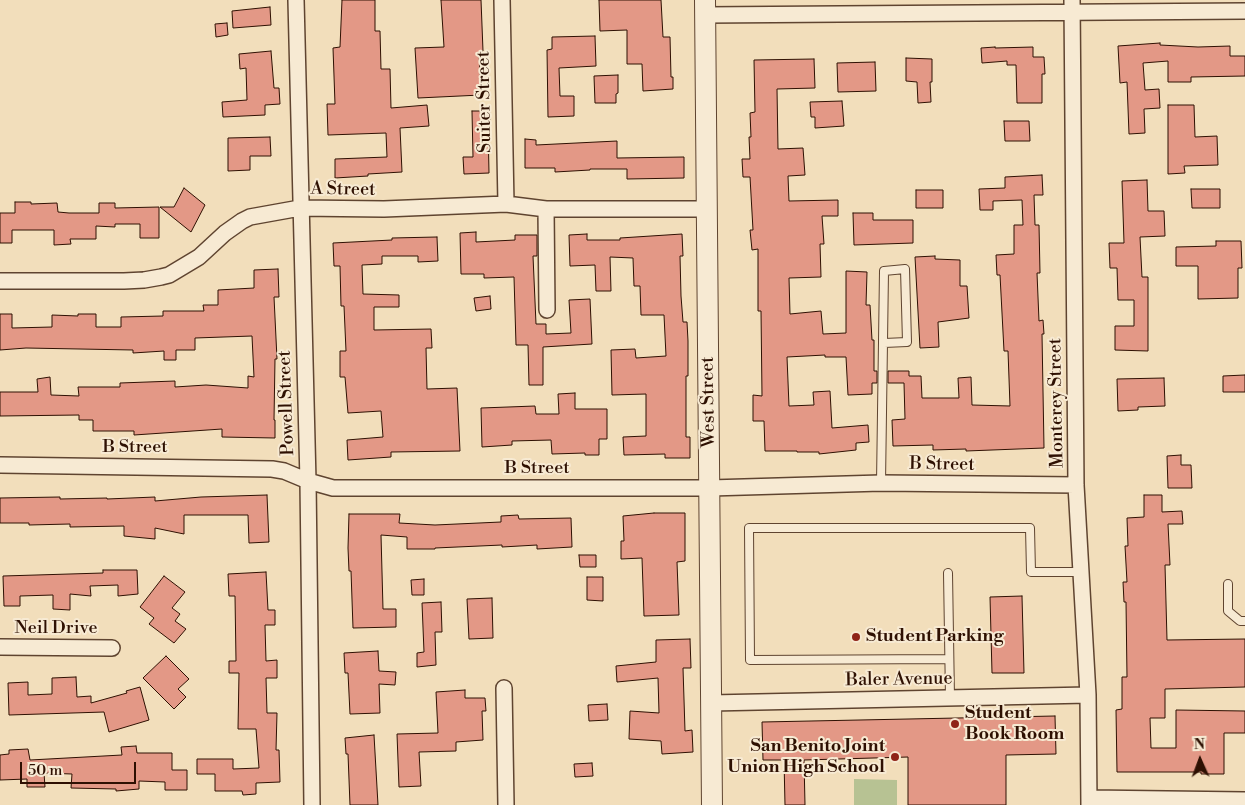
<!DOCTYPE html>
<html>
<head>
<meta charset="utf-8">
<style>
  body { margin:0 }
  #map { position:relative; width:1245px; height:805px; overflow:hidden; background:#f2debb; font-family:"Libre Bodoni",serif }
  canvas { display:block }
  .north { position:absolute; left:1175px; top:735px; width:50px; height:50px; -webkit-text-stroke:4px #f7ead3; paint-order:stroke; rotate:358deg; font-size:14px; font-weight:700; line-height:20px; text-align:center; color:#2e1002 }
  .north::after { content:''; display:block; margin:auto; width:18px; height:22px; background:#2e1002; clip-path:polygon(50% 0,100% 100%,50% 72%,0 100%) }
  .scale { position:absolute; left:20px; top:762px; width:116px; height:22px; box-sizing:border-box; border:2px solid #2e1002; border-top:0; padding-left:6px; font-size:15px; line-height:18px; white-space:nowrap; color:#2e1002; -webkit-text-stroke:4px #f7ead3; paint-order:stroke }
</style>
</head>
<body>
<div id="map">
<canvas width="1245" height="805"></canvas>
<div class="north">N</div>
<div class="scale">50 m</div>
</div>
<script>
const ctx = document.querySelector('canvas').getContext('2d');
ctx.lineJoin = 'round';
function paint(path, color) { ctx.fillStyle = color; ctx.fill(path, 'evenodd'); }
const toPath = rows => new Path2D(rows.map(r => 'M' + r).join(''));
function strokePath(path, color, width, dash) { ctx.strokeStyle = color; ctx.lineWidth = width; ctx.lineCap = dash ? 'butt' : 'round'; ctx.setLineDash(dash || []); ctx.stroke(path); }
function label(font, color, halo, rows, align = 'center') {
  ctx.font = font + ' "Libre Bodoni",serif'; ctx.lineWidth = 4; ctx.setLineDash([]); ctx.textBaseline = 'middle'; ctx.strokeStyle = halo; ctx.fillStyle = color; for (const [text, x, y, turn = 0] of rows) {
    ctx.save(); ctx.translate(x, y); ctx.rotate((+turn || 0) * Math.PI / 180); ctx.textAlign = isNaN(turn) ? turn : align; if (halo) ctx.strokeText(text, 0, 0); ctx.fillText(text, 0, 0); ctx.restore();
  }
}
paint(toPath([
  [854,779,897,780,897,805,854,805]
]), '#b7c293');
const building = toPath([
  [342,0,375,0,375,31,380,31,381,69,390,69,391,108,427,105,429,126,400,128,402,172,368,174,368,176,335,178,335,159,387,157,386,133,328,135,327,104,335,104,333,48,340,47,342,0],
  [441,0,481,0,483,51,479,52,481,95,418,98,415,48,444,47,441,0],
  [599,0,661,0,663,37,670,37,671,77,673,77,673,89,643,91,642,64,627,64,627,30,600,31,599,0],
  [270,7,271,25,233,28,232,11,270,7],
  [227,23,228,35,216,37,215,24,227,23],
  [595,36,596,66,559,68,560,96,574,96,574,116,548,117,547,50,552,49,552,37,595,36],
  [1160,43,1160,45,1198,47,1230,46,1230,56,1245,56,1245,76,1191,77,1191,82,1168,82,1168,61,1143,63,1145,90,1159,89,1160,108,1144,109,1145,133,1129,134,1127,82,1120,83,1118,46,1160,43],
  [995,47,995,48,1033,47,1033,57,1044,57,1045,74,1042,74,1042,103,1017,103,1016,65,1007,65,1007,61,982,63,981,48,995,47],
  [271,51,274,88,279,88,280,104,265,105,265,115,223,117,222,102,247,100,246,68,240,69,239,54,271,51],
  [906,58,932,59,932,82,930,82,931,102,918,103,917,82,906,81,906,58],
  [814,59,815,88,777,89,778,149,803,148,805,175,788,176,789,201,838,200,838,216,822,216,824,244,820,244,821,277,789,278,790,314,821,311,823,334,846,333,846,271,867,272,866,305,870,305,872,340,874,340,874,371,877,371,877,383,872,383,872,394,848,395,846,357,825,357,825,355,787,357,789,406,814,405,813,392,830,391,832,428,868,425,869,442,856,443,856,450,819,454,819,452,797,452,797,451,765,451,764,421,753,421,753,395,762,396,761,311,758,311,758,249,752,250,750,230,753,230,750,177,743,177,742,159,750,159,749,137,751,137,750,113,755,112,754,60,814,59],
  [875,62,876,91,838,92,837,63,875,62],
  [618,75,618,93,616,94,616,103,595,103,594,76,618,75],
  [842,101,844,126,815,128,815,117,811,117,810,102,842,101],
  [1168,105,1194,105,1195,137,1217,136,1218,165,1184,166,1185,173,1168,174,1168,105],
  [472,111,490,111,490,124,488,124,489,173,464,174,463,157,473,157,472,111],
  [1004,121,1029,121,1030,141,1005,141,1004,121],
  [270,137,271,156,250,156,250,170,228,171,228,138,270,137],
  [525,139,536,140,536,145,617,141,617,158,684,157,684,178,627,179,627,169,590,169,590,170,555,172,555,168,525,168,525,139],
  [1042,175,1043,195,1034,195,1035,225,1039,225,1040,273,1037,273,1039,321,1043,320,1044,334,1042,334,1044,448,966,451,966,449,933,450,933,445,893,446,892,420,905,419,904,383,888,383,888,371,909,371,909,376,921,376,922,398,959,398,958,378,971,377,972,405,1010,406,1008,351,1004,351,1000,275,997,275,996,255,1014,254,1014,225,1023,225,1022,200,993,201,993,210,980,210,979,189,1005,188,1005,177,1042,175],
  [1147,180,1148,211,1164,211,1165,236,1140,237,1142,277,1148,277,1148,351,1115,350,1115,326,1134,326,1134,300,1118,300,1117,268,1110,268,1109,243,1124,243,1122,181,1147,180],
  [184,188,205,205,191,232,160,207,174,207,184,188],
  [1191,189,1220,189,1220,208,1192,208,1191,189],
  [916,190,943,190,943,208,916,208,916,190],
  [15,202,31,202,31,204,57,203,58,212,69,213,99,213,99,203,115,203,115,208,159,207,159,238,140,238,140,224,115,224,115,227,96,226,96,239,70,239,71,244,54,245,54,230,12,230,12,243,0,243,0,213,15,213,15,202],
  [853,213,873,213,873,220,913,220,913,243,854,245,853,213],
  [476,232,476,242,515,240,515,235,537,235,537,256,533,256,536,324,546,324,546,334,571,333,569,300,590,299,592,344,543,347,543,385,529,385,528,345,516,345,514,277,484,278,484,274,461,274,460,233,476,232],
  [587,234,587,240,620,240,620,238,682,234,683,256,680,256,681,296,683,322,687,322,688,341,688,376,686,376,686,437,690,437,690,458,665,458,665,454,624,455,623,437,646,436,646,394,612,395,611,350,635,349,636,358,666,356,664,315,641,315,640,286,634,286,633,258,610,257,611,291,596,291,595,265,570,266,569,235,587,234],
  [437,237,438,261,418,262,418,256,382,256,382,264,362,265,363,294,399,295,399,307,374,307,374,330,431,329,432,348,426,348,427,389,457,388,460,451,391,452,391,457,348,460,347,440,383,437,381,411,348,413,345,377,340,377,340,351,346,351,344,306,341,306,340,266,334,266,333,243,392,240,392,238,437,237],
  [1216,241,1241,241,1242,268,1238,268,1238,298,1198,299,1198,266,1176,266,1176,247,1216,246,1216,241],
  [935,256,935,259,960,260,960,286,967,286,969,318,938,322,939,347,920,348,915,257,935,256],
  [278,269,279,297,274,297,277,359,275,359,274,420,275,420,275,438,222,437,222,429,134,435,134,431,93,431,93,420,79,420,79,415,0,416,0,392,38,392,37,379,50,377,51,395,79,396,78,387,120,387,120,383,175,381,175,387,206,385,248,388,248,376,254,377,252,336,195,338,195,350,176,350,176,360,164,360,164,351,133,353,133,350,26,348,0,350,0,314,12,314,12,328,52,327,52,315,78,316,78,314,96,314,96,327,121,327,121,317,163,316,163,311,204,311,203,305,218,305,218,290,254,288,254,270,278,269],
  [490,296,491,309,476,311,474,298,490,296],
  [1245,375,1245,392,1223,392,1223,376,1245,375],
  [1164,378,1165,406,1138,407,1138,410,1118,411,1117,379,1164,378],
  [575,393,575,409,607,409,607,439,599,439,599,455,585,455,585,453,552,454,551,440,512,441,512,445,482,447,481,408,535,406,536,414,559,414,558,394,575,393],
  [1181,455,1181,465,1191,465,1192,488,1168,488,1167,456,1181,455],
  [267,495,269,542,249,543,248,515,184,515,184,534,155,528,155,539,124,536,124,526,70,527,70,524,29,525,29,523,0,523,0,498,60,497,60,499,107,498,107,499,155,497,155,501,201,497,267,495],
  [1144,495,1162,495,1162,512,1182,511,1183,524,1168,524,1170,565,1165,565,1167,640,1245,639,1245,687,1165,689,1165,718,1150,718,1151,748,1176,748,1176,710,1245,711,1245,733,1224,733,1224,774,1201,774,1201,772,1117,772,1116,710,1122,709,1122,677,1127,677,1126,602,1124,602,1123,582,1127,582,1125,546,1128,546,1127,518,1144,517,1144,495],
  [654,513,685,513,685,561,677,562,679,615,644,616,642,558,621,559,621,541,624,541,623,516,654,513],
  [349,514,400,514,399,523,435,525,501,522,501,516,518,515,519,519,571,518,572,547,537,549,537,545,502,547,502,545,435,548,435,549,407,549,407,537,381,535,383,609,396,609,396,627,353,628,351,571,349,571,348,548,349,514],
  [579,555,596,555,596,567,580,567,579,555],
  [103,570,137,570,138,594,118,596,118,585,90,586,91,596,70,594,70,610,53,609,53,595,20,596,20,606,4,606,3,576,103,573,103,570],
  [266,572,268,610,275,610,275,625,265,625,266,661,277,660,277,678,266,678,267,713,277,713,276,750,279,750,280,782,256,783,256,794,243,795,242,791,215,791,215,774,197,774,197,759,233,759,233,769,259,768,256,729,238,729,239,673,229,673,229,661,236,661,235,596,229,596,228,574,266,572],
  [164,576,185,592,172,608,180,614,175,621,186,629,174,643,149,624,154,618,140,607,164,576],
  [587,577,603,577,603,601,587,600,587,577],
  [424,579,424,595,412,595,411,580,424,579],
  [1022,596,1024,673,992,673,990,597,1022,596],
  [492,598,493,638,469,639,467,599,492,598],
  [441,602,442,632,435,632,436,665,417,667,417,653,424,652,422,603,441,602],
  [690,639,691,668,683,668,685,731,692,730,693,752,662,754,661,741,629,739,630,711,659,713,658,678,617,682,616,666,656,662,656,640,690,639],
  [378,651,379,671,396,672,395,685,379,684,380,713,350,714,348,673,345,673,344,653,378,651],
  [166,656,189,679,178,689,186,697,174,709,143,678,166,656],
  [76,677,77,697,91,696,91,703,127,693,126,691,140,687,149,720,109,732,104,712,9,715,8,683,28,682,28,695,52,694,52,678,76,677],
  [465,690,465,698,485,698,486,711,482,711,483,740,456,742,456,751,419,752,421,786,399,787,397,734,438,733,436,692,465,690],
  [607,704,608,720,589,721,588,705,607,704],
  [1055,716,1056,754,1006,755,1006,805,908,805,908,757,804,760,805,805,785,805,784,760,763,760,762,722,1055,716],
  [374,735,378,805,350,805,348,754,346,754,345,738,374,735],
  [136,746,137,753,172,753,172,770,187,770,187,790,165,790,165,782,139,781,139,789,116,791,116,789,71,788,72,774,44,773,45,787,27,787,27,779,0,780,0,755,9,754,9,750,28,749,30,760,122,755,121,747,136,746],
  [592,763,593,776,575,777,574,764,592,763]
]);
paint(building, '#e39886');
strokePath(building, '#2e1002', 1);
const service = toPath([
  [881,483,884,271,905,269,907,342,884,343],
  [948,573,950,698],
  [1228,584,1228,611,1240,621,1245,621],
  [949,659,750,660,749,528,1030,528,1031,572,1081,572]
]);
const minor = toPath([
  [296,0,308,481,312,805],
  [502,0,506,204],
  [1072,0,1076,485,1088,695,1089,805],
  [705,15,1245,11],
  [546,209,547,310],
  [0,281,124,281,144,280,161,277,169,275,199,257,225,233,242,221,250,217,300,208,384,209,506,204,546,209,706,209],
  [0,465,272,469,284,471,308,481,333,488,710,488,881,483,1076,485],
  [0,647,112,648],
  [504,688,506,805],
  [711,703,1088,695],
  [1089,798,1245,800]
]);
const tertiary = toPath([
  [705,0,712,805]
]);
strokePath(service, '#5f4430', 10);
strokePath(minor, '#5f4430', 18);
strokePath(tertiary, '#5f4430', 22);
strokePath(service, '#f7ead3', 8);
strokePath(minor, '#f7ead3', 15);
strokePath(tertiary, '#f7ead3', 20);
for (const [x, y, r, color] of [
  [856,637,5,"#8f2418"],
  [955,724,5,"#8f2418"],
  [895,757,5,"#8f2418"]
]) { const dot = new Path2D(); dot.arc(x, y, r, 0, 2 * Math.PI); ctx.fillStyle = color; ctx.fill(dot); strokePath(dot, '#f7ead3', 2); }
label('18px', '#2e1002', '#f7ead3', [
  ["Suiter Street",485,102,-91],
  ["A Street",343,190,1],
  ["West Street",709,402,-91],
  ["Powell Street",287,403,-92],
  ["Monterey Street",1057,403,-91],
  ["B Street",135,448],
  ["B Street",942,465,1],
  ["B Street",537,469],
  ["Neil Drive",56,629],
  ["Baler Avenue",899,680,-1]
]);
label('bold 18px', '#2e1002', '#f7ead3', [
  ["Student Parking",866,637],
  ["Student",965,714],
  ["Book Room",965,735],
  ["San Benito Joint",885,747,"right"],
  ["Union High School",885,768,"right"]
], 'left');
</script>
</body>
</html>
